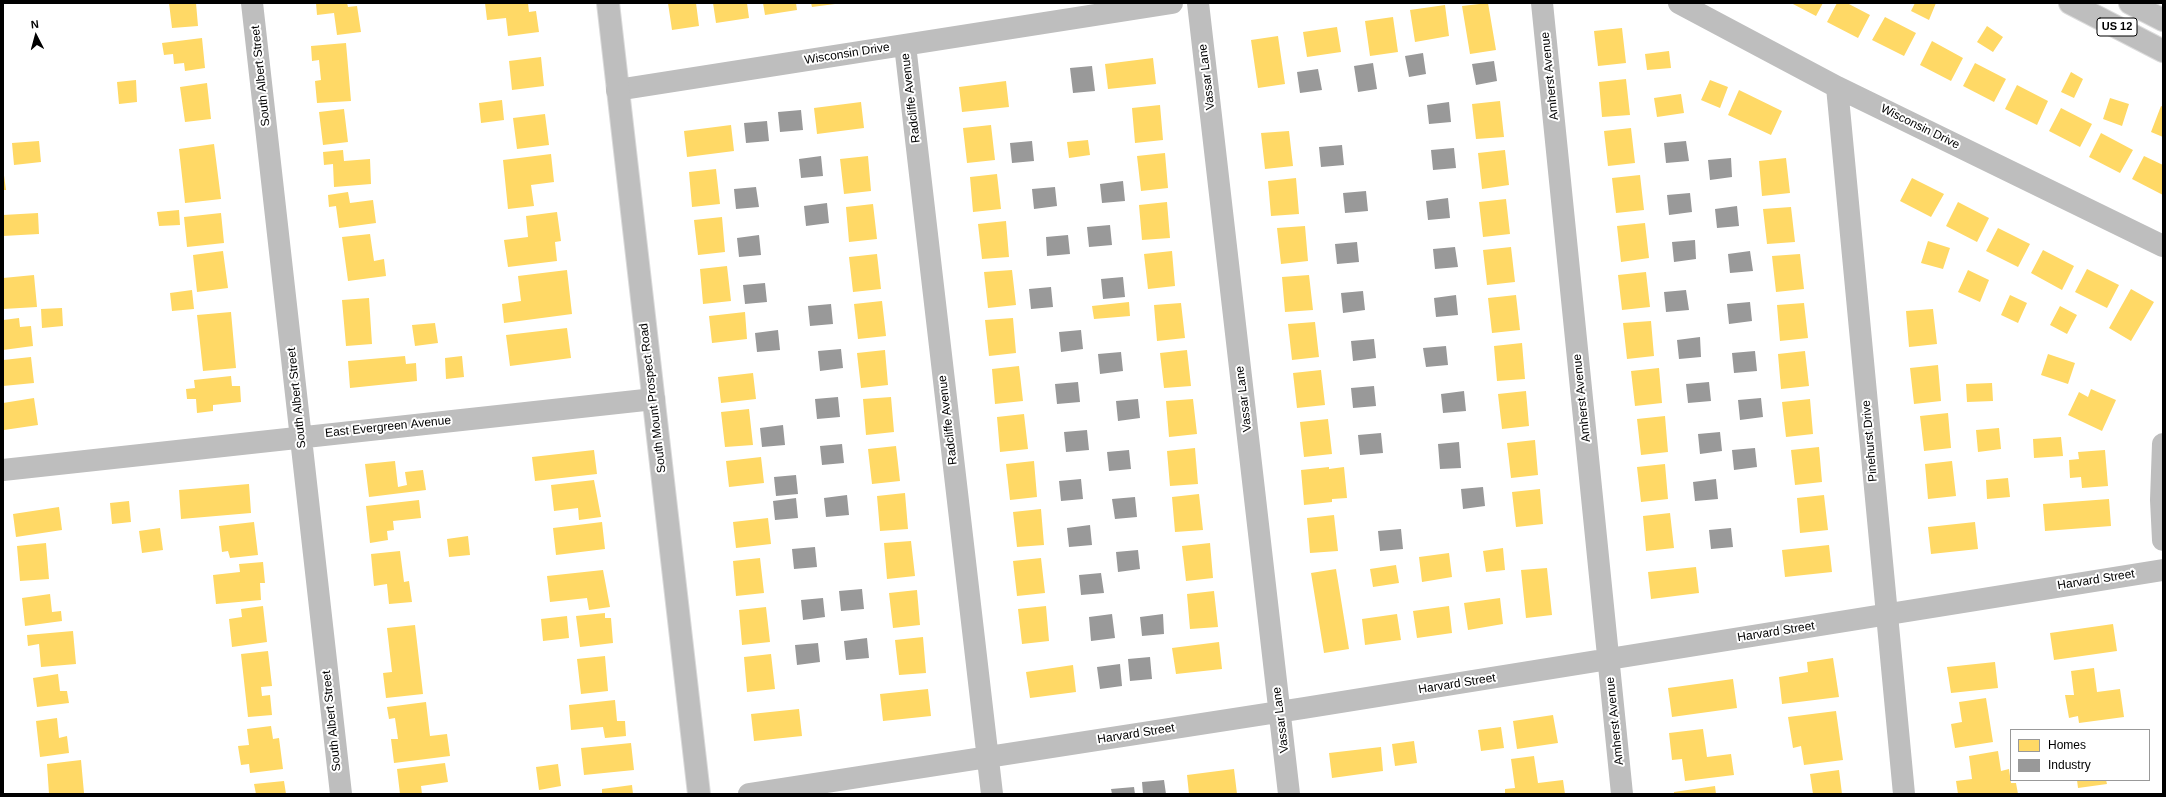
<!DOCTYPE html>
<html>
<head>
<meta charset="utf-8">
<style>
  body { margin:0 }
  #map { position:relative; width:2166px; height:797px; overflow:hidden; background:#fff; font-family:Arial,sans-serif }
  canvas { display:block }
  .frame { position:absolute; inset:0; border:4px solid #000; pointer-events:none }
  .legend { position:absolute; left:2010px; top:729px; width:140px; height:52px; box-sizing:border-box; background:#fff; border:1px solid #999; margin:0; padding:5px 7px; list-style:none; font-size:12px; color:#000 }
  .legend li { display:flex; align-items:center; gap:8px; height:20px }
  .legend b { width:20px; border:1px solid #999 }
  .north { position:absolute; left:16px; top:16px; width:40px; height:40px; -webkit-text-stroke:3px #fff; paint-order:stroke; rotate:354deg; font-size:11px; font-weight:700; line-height:16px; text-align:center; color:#000 }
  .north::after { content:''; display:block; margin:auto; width:14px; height:18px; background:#000; clip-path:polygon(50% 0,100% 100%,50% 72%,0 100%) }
</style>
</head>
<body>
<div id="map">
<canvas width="2166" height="797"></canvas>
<div class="frame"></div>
<ul class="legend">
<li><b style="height:11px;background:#ffd966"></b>Homes</li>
<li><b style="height:11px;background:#999"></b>Industry</li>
</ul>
<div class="north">N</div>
</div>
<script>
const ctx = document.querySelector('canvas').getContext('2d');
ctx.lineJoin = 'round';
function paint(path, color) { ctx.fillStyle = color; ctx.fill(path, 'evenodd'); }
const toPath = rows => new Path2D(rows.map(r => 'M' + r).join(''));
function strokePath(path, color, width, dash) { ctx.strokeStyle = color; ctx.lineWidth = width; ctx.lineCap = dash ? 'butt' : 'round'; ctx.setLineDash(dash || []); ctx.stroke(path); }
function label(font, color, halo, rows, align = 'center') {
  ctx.font = font + ' Arial,sans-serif'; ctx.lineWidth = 4; ctx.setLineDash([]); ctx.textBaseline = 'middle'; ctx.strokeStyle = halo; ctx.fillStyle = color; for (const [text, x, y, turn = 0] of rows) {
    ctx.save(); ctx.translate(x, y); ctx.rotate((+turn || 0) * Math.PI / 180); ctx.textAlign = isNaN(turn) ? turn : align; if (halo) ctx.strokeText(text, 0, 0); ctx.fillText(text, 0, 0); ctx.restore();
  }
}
paint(toPath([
  [169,3,196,3,198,26,172,28],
  [316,3,347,3,348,7,357,6,361,32,337,35,334,13,317,15],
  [485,3,528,3,529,12,536,11,539,32,508,36,506,18,487,20],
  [668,3,696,3,699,26,672,30],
  [713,3,747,3,749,18,716,23],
  [763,3,796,3,797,10,765,15],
  [811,3,835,3,835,4,812,7],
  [1488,3,1496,50,1470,54,1462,6],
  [1791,3,1823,3,1816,16],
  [1837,3,1847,3,1870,15,1858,38,1827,22],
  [1915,3,1936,3,1929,20,1911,11],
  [1445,5,1449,36,1415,42,1410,10],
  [1393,17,1398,52,1370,56,1365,21],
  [1885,17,1916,33,1904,56,1872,40],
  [1987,26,2003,37,1993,52,1977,42],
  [1337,27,1341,52,1307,57,1303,32],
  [1622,28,1626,63,1598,66,1594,31],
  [1278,36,1285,84,1258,88,1251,40],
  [202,38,205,68,185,71,184,63,174,64,173,54,164,55,162,43],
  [1932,41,1963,58,1951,81,1920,65],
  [346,43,351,101,317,103,315,81,321,80,319,60,312,61,311,46],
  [1669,51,1671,68,1647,70,1645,54],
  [541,57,544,86,512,90,509,61],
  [1153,58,1156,84,1108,89,1105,64],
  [1975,63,2006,79,1994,102,1963,86],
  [2071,72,2083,79,2074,98,2061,92],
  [1626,79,1630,115,1602,117,1599,82],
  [136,80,137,102,119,104,117,82],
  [1710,80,1728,87,1720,108,1701,100],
  [1006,81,1009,107,962,112,959,87],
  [207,83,211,119,185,122,180,87],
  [2017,85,2048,101,2037,125,2005,109],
  [1739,90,1782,111,1771,135,1728,115],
  [1681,94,1684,113,1657,117,1654,98],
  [2110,98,2129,104,2122,126,2103,119],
  [502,100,504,120,481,123,479,103],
  [1500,101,1504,137,1476,139,1472,104],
  [861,102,864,128,817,134,814,108],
  [1160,105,1163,140,1135,143,1132,108],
  [2161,106,2163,107,2163,137,2151,132],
  [2061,108,2092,124,2080,147,2049,131],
  [344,109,348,142,323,145,319,112],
  [545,114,549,145,517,149,513,118],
  [731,125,734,151,687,157,684,131],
  [991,125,995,160,967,163,963,128],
  [1631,128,1635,163,1608,166,1604,131],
  [1289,131,1293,166,1265,169,1261,133],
  [2101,133,2133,150,2120,173,2089,157],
  [1088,140,1090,155,1069,158,1067,142],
  [39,141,41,162,14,165,12,143],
  [214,144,221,199,185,203,179,149],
  [343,150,344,161,370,159,371,184,334,187,333,164,324,165,323,152],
  [1505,150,1509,185,1482,189,1478,153],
  [1165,153,1168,188,1141,191,1137,156],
  [551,154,554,182,531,185,534,206,508,209,503,160],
  [868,156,871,191,844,194,840,159],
  [2144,156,2163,165,2163,195,2132,179],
  [1786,158,1790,193,1762,196,1759,161],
  [3,168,6,190,3,190],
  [716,169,720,204,692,207,689,172],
  [997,174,1001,209,973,212,970,177],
  [1640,175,1644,210,1616,213,1612,178],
  [1296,178,1299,214,1271,216,1268,181],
  [1912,178,1944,194,1931,217,1900,201],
  [348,192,350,203,373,200,376,223,339,228,336,206,329,207,328,195],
  [1506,199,1510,234,1483,237,1479,202],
  [1167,202,1170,238,1142,240,1139,205],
  [1958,202,1989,218,1977,242,1946,226],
  [873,204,877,239,849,242,846,207],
  [1791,207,1795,242,1767,244,1763,209],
  [179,210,180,225,159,226,157,212],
  [557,212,561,241,555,242,557,261,508,267,504,240,528,237,526,216],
  [38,213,39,234,3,236,3,215],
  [221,213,224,243,187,247,184,217],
  [722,217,725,252,698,255,694,220],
  [1006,221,1009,257,982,259,978,224],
  [1645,223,1649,258,1621,262,1617,226],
  [1305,226,1308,261,1281,264,1277,228],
  [1998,228,2030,244,2018,267,1986,251],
  [370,234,374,261,384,259,386,276,348,281,342,237],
  [1928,241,1950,248,1943,269,1921,263],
  [1511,247,1515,282,1487,285,1483,250],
  [2043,250,2074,266,2062,290,2031,273],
  [223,251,228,288,197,292,193,255],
  [1172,251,1175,286,1148,289,1144,254],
  [877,254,881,289,853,292,849,257],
  [1800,254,1804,289,1776,292,1772,256],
  [727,266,731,301,703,304,700,269],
  [2087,269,2119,285,2107,308,2075,292],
  [567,270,572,314,504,323,502,304,521,301,518,276],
  [1012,270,1016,305,988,308,984,272],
  [1968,270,1989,280,1980,302,1958,292],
  [1646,272,1650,307,1622,310,1618,275],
  [34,275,37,307,3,309,3,278],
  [1309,275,1313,310,1285,312,1282,277],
  [2131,289,2154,302,2131,341,2109,328],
  [192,290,194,309,172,311,170,293],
  [1516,295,1520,330,1492,333,1488,298],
  [2010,295,2027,303,2018,323,2001,315],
  [369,298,372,344,346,346,342,300],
  [882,301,886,336,858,339,854,304],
  [1129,302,1130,316,1094,319,1092,306],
  [1181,303,1185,338,1157,341,1154,305],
  [1804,303,1808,338,1780,341,1777,305],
  [2060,306,2077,315,2067,334,2050,325],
  [62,308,63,326,42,328,41,309],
  [1933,309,1937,344,1909,347,1906,311],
  [231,312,236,368,203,371,197,315],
  [745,312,747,339,712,343,709,316],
  [19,318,20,327,31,326,33,346,3,350,3,320],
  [1013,318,1016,353,989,356,985,320],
  [1651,321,1654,356,1627,359,1623,323],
  [1315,322,1319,357,1292,360,1288,324],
  [435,323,438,343,415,346,412,325],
  [567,328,571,358,510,366,506,335],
  [1522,343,1525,379,1497,381,1494,346],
  [885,350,888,385,861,388,857,353],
  [1187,350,1191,386,1164,388,1160,353],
  [1805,351,1809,386,1781,389,1778,354],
  [2048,354,2075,363,2068,384,2041,375],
  [405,356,406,364,416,363,417,381,350,388,348,361],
  [462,356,464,377,446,379,445,358],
  [31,357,34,383,3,386,3,360],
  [1938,365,1941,401,1914,404,1910,368],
  [1019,366,1023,401,995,404,992,369],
  [1659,368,1662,403,1635,406,1631,371],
  [1321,370,1325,405,1297,408,1293,373],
  [753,373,756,399,721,403,718,377],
  [231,376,232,386,240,386,241,402,213,405,213,411,197,413,196,399,187,399,186,389,195,388,194,380],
  [1992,383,1993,401,1967,402,1966,384],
  [2091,389,2116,400,2102,431,2068,415,2079,392,2088,397],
  [1526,391,1529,426,1502,429,1498,394],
  [891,397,894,432,866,435,863,399],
  [34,398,38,425,4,430,3,403],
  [1193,399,1197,434,1169,437,1166,401],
  [1810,399,1813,434,1786,437,1782,402],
  [749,409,753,445,725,447,721,412],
  [1948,413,1951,448,1924,451,1920,416],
  [1024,414,1028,449,1000,452,997,417],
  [1665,416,1668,452,1641,455,1637,419],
  [1328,419,1332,454,1304,457,1300,422],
  [1999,428,2001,449,1978,452,1976,430],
  [2061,437,2063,456,2034,458,2033,439],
  [1535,440,1538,475,1511,478,1507,443],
  [896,446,900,481,872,484,868,449],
  [1819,447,1822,482,1795,485,1791,450],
  [1195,448,1198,484,1170,486,1167,451],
  [594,450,597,474,535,481,532,457],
  [2105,450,2108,486,2082,488,2081,477,2070,478,2069,460,2079,459,2078,452],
  [761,457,764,483,729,487,726,461],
  [395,461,398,487,407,485,405,472,423,470,426,490,369,497,365,464],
  [1034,461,1037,497,1010,500,1006,464],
  [1952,461,1956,496,1928,499,1925,464],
  [1665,464,1668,499,1641,502,1637,467],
  [1329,467,1329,469,1344,467,1347,498,1332,499,1332,502,1304,505,1301,470],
  [2008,478,2010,497,1987,499,1986,480],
  [594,480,601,517,579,520,578,508,554,511,551,485],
  [249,484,251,513,181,519,179,490],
  [1540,489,1543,524,1516,527,1512,492],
  [905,493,908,529,880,531,877,496],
  [1199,494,1203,530,1175,532,1172,497],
  [1824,495,1828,530,1800,533,1797,498],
  [2109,499,2111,526,2045,531,2043,504],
  [419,500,421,518,393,521,394,530,387,531,388,540,370,543,366,506],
  [129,501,131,522,112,524,110,503],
  [59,507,62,530,16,537,13,514],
  [1041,509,1044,545,1017,547,1013,512],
  [1670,513,1674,548,1646,551,1643,516],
  [1334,515,1338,551,1310,553,1307,518],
  [768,518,771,544,736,548,733,522],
  [254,522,258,555,230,558,228,551,222,552,219,526],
  [602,522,605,549,556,555,553,528],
  [1975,522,1978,549,1931,554,1928,527],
  [160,528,163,550,142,553,139,531],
  [468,536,470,555,449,557,447,539],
  [911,541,915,576,887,579,884,543],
  [46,543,49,579,20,581,17,546],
  [1210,543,1213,578,1186,581,1182,546],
  [1829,545,1832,572,1785,577,1782,550],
  [1503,548,1505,570,1486,572,1483,551],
  [400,551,404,582,409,581,412,602,389,604,387,584,374,586,371,554],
  [1449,553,1452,577,1422,582,1419,557],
  [760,558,764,593,736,596,733,561],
  [1041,558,1045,593,1017,596,1013,561],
  [263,562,265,583,260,583,261,600,216,604,213,575,240,572,239,564],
  [1396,565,1399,583,1373,587,1370,569],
  [1696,567,1699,593,1651,599,1648,572],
  [1547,568,1552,615,1526,618,1521,570],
  [1336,569,1349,649,1324,653,1311,573],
  [603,570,610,607,589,610,587,598,550,602,547,576],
  [917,590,920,625,893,628,889,593],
  [1214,591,1218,627,1190,629,1187,594],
  [50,594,52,612,61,611,62,621,25,626,22,598],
  [1500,598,1503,624,1468,630,1464,603],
  [263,606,267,642,232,647,229,619,242,617,241,609],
  [1046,606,1049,641,1022,644,1018,609],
  [1449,606,1452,633,1417,638,1413,611],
  [766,607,770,642,742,645,739,610],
  [605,613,605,618,611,618,613,643,580,647,576,616],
  [1397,614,1401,640,1365,645,1362,619],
  [567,616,569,638,543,641,541,619],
  [2113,624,2117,651,2054,660,2050,633],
  [415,625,423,694,386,698,383,673,392,672,387,628],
  [73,631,76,664,41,667,39,644,28,646,27,635],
  [923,637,926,673,899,675,895,640],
  [1219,642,1222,669,1176,674,1172,648],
  [268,651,272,686,261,687,262,696,270,695,272,715,248,717,241,654],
  [771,654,775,689,747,692,744,657],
  [605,656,608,691,581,694,577,659],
  [1833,658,1839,697,1782,704,1779,677,1808,672,1807,662],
  [1995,662,1998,688,1951,693,1947,667],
  [1073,665,1076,692,1030,698,1026,672],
  [2094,668,2097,692,2120,689,2124,717,2079,723,2078,716,2069,718,2065,695,2074,695,2071,671],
  [58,674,60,691,67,691,69,703,37,707,33,678],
  [1733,679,1737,708,1672,717,1668,688],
  [928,689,931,716,883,721,880,694],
  [1986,698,1993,742,1955,748,1951,724,1962,722,1959,702],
  [615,700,617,721,625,721,626,736,605,738,603,727,571,730,569,705],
  [426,702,430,736,447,734,450,756,394,763,391,739,398,739,395,718,389,719,387,707],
  [799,709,802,736,754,741,751,714],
  [1836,711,1843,760,1804,765,1801,746,1793,748,1788,717],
  [1553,715,1558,743,1517,749,1513,721],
  [57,718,59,738,67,736,69,753,40,757,36,721],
  [271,726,273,739,279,738,283,769,250,773,249,764,241,765,238,746,249,745,247,729],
  [1501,727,1504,748,1481,751,1478,730],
  [1703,729,1707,757,1731,754,1734,775,1685,781,1682,759,1672,760,1669,733],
  [1414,741,1417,763,1395,766,1392,744],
  [631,743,634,770,584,775,581,748],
  [1381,747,1383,771,1332,778,1329,753],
  [1998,751,2001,771,2009,769,2011,783,2016,783,2018,794,1958,794,1956,781,1972,779,1969,756],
  [1534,756,1538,783,1563,780,1565,794,1505,794,1505,789,1515,788,1511,759],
  [81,760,84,793,49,794,47,764],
  [445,763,448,782,421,786,422,794,400,794,397,769],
  [558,764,561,786,539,790,536,767],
  [1234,769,1237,794,1189,794,1187,775],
  [1839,770,1842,794,1813,794,1810,774],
  [2077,780,2106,780,2107,784,2078,788],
  [284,781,286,794,256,794,254,784],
  [632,785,633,794,602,794,602,789],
  [1715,786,1716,794,1674,794,1674,792]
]), '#ffd966');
paint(toPath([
  [1423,53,1426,74,1409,77,1405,56],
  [1494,61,1497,81,1476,85,1472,64],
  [1373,63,1377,89,1358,92,1354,66],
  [1092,66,1095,91,1073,93,1070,68],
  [1318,69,1322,90,1300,93,1297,72],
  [1449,102,1451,122,1429,124,1427,105],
  [801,110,803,130,780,132,778,112],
  [767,121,769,141,746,143,744,123],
  [1032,141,1034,161,1012,163,1010,143],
  [1686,141,1689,161,1666,163,1664,143],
  [1342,145,1344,165,1321,167,1319,147],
  [1454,148,1456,168,1433,170,1431,150],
  [821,156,823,176,801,178,799,159],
  [1731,158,1732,177,1710,180,1708,160],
  [1123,181,1125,201,1102,203,1100,184],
  [756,187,759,207,736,209,734,189],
  [1055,187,1057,206,1034,209,1032,189],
  [1366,191,1368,211,1345,213,1343,193],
  [1690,193,1692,212,1669,215,1667,195],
  [1448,198,1450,218,1428,220,1426,201],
  [827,203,829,223,806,226,804,206],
  [1737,206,1739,226,1717,228,1715,209],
  [1110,225,1112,245,1089,247,1087,227],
  [759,235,761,255,739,257,737,238],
  [1068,235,1070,254,1047,256,1046,237],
  [1695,240,1696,259,1674,262,1672,242],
  [1357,242,1359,262,1337,264,1335,244],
  [1455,247,1458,267,1435,269,1433,249],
  [1750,251,1753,271,1730,273,1728,254],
  [1123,277,1125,297,1103,299,1101,279],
  [765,283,767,302,745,304,743,285],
  [1051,287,1053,307,1031,309,1029,289],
  [1686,290,1689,310,1666,312,1664,292],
  [1363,291,1365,310,1343,313,1341,293],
  [1456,295,1458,315,1436,317,1434,298],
  [1750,302,1752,321,1729,324,1727,304],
  [831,304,833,324,810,326,808,306],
  [778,330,780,350,757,352,755,333],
  [1081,330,1083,349,1061,352,1059,332],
  [1700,337,1701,357,1679,359,1677,340],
  [1374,339,1376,358,1353,361,1351,341],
  [1446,346,1448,365,1426,367,1423,348],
  [841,349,843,368,820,371,818,351],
  [1755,351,1757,371,1734,373,1732,353],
  [1121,352,1123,371,1100,374,1098,354],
  [1078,382,1080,402,1057,404,1055,384],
  [1709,382,1711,401,1688,403,1686,384],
  [1374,386,1376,406,1353,408,1351,388],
  [1464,391,1466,411,1443,413,1441,394],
  [838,397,840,417,817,419,815,399],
  [1761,398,1763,417,1740,420,1738,400],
  [1138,399,1140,418,1118,421,1116,401],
  [783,425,785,445,762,447,760,428],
  [1087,430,1089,450,1066,452,1064,432],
  [1720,432,1722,451,1700,454,1698,434],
  [1381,433,1383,453,1360,455,1358,435],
  [1459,442,1461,468,1440,469,1438,444],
  [842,444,844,463,822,465,820,446],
  [1755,448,1757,467,1734,470,1732,450],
  [1129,450,1131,469,1109,471,1107,452],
  [796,475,798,494,776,496,774,477],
  [1081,479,1083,499,1061,501,1059,481],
  [1716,479,1718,499,1695,501,1693,482],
  [1483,487,1485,506,1463,509,1461,489],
  [847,495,849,515,826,517,824,498],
  [1135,497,1137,517,1115,519,1112,499],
  [796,498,798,518,775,520,773,501],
  [1090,525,1092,545,1069,547,1067,528],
  [1731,528,1733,547,1711,549,1709,530],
  [1401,529,1403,549,1380,551,1378,531],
  [815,547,817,567,794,569,792,549],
  [1138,550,1140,569,1118,572,1116,552],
  [1101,573,1104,593,1081,595,1079,575],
  [862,589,864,609,841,611,839,591],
  [823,598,825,617,803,620,801,600],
  [1112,614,1115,638,1091,641,1089,617],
  [1163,614,1164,634,1142,636,1140,617],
  [867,638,869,658,846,660,844,641],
  [818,643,820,662,797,665,795,645],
  [1150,657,1152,679,1130,681,1128,659],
  [1120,664,1122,686,1100,689,1097,667],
  [1164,780,1166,794,1143,794,1142,782],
  [1134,787,1135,794,1112,794,1111,789]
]), '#999');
const major = toPath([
  [608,3,699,794],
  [2070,3,2163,51],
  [2130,3,2163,20]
]);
strokePath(major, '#dbdbdb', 24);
strokePath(toPath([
  [252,3,341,794],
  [1198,3,1289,794],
  [1542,3,1622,794],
  [1679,3,1837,87,2163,246],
  [905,45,992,794],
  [1837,87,1904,794],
  [617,90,1172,3],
  [2163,444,2161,500,2163,540],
  [3,470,654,399],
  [749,794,1304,708,2163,570]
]), '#bebebe', 22);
strokePath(major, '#bebebe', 22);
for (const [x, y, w] of [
  [2117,27,40]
]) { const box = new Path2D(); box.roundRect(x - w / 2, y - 9, w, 18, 3); ctx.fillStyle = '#fff'; ctx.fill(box); strokePath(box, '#000', 1); }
label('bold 11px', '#000', null, [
  ["US 12",2117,27]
]);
label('12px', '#000', '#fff', [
  ["Wisconsin Drive",847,54,-9],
  ["South Albert Street",261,76,-96],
  ["Amherst Avenue",1550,76,-96],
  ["Vassar Lane",1207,77,-97],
  ["Radcliffe Avenue",911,98,-97],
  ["Wisconsin Drive",1920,127,26],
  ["South Albert Street",297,398,-96],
  ["South Mount Prospect Road",653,398,-97],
  ["Amherst Avenue",1582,398,-96],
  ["Vassar Lane",1244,399,-97],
  ["Radcliffe Avenue",948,420,-97],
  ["East Evergreen Avenue",388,427,-6],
  ["Pinehurst Drive",1870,441,-95],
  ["Harvard Street",2096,580,-9],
  ["Harvard Street",1776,632,-9],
  ["Harvard Street",1457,684,-9],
  ["Vassar Lane",1281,720,-97],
  ["South Albert Street",332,721,-96],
  ["Amherst Avenue",1615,721,-96],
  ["Harvard Street",1136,734,-9]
]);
</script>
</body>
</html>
